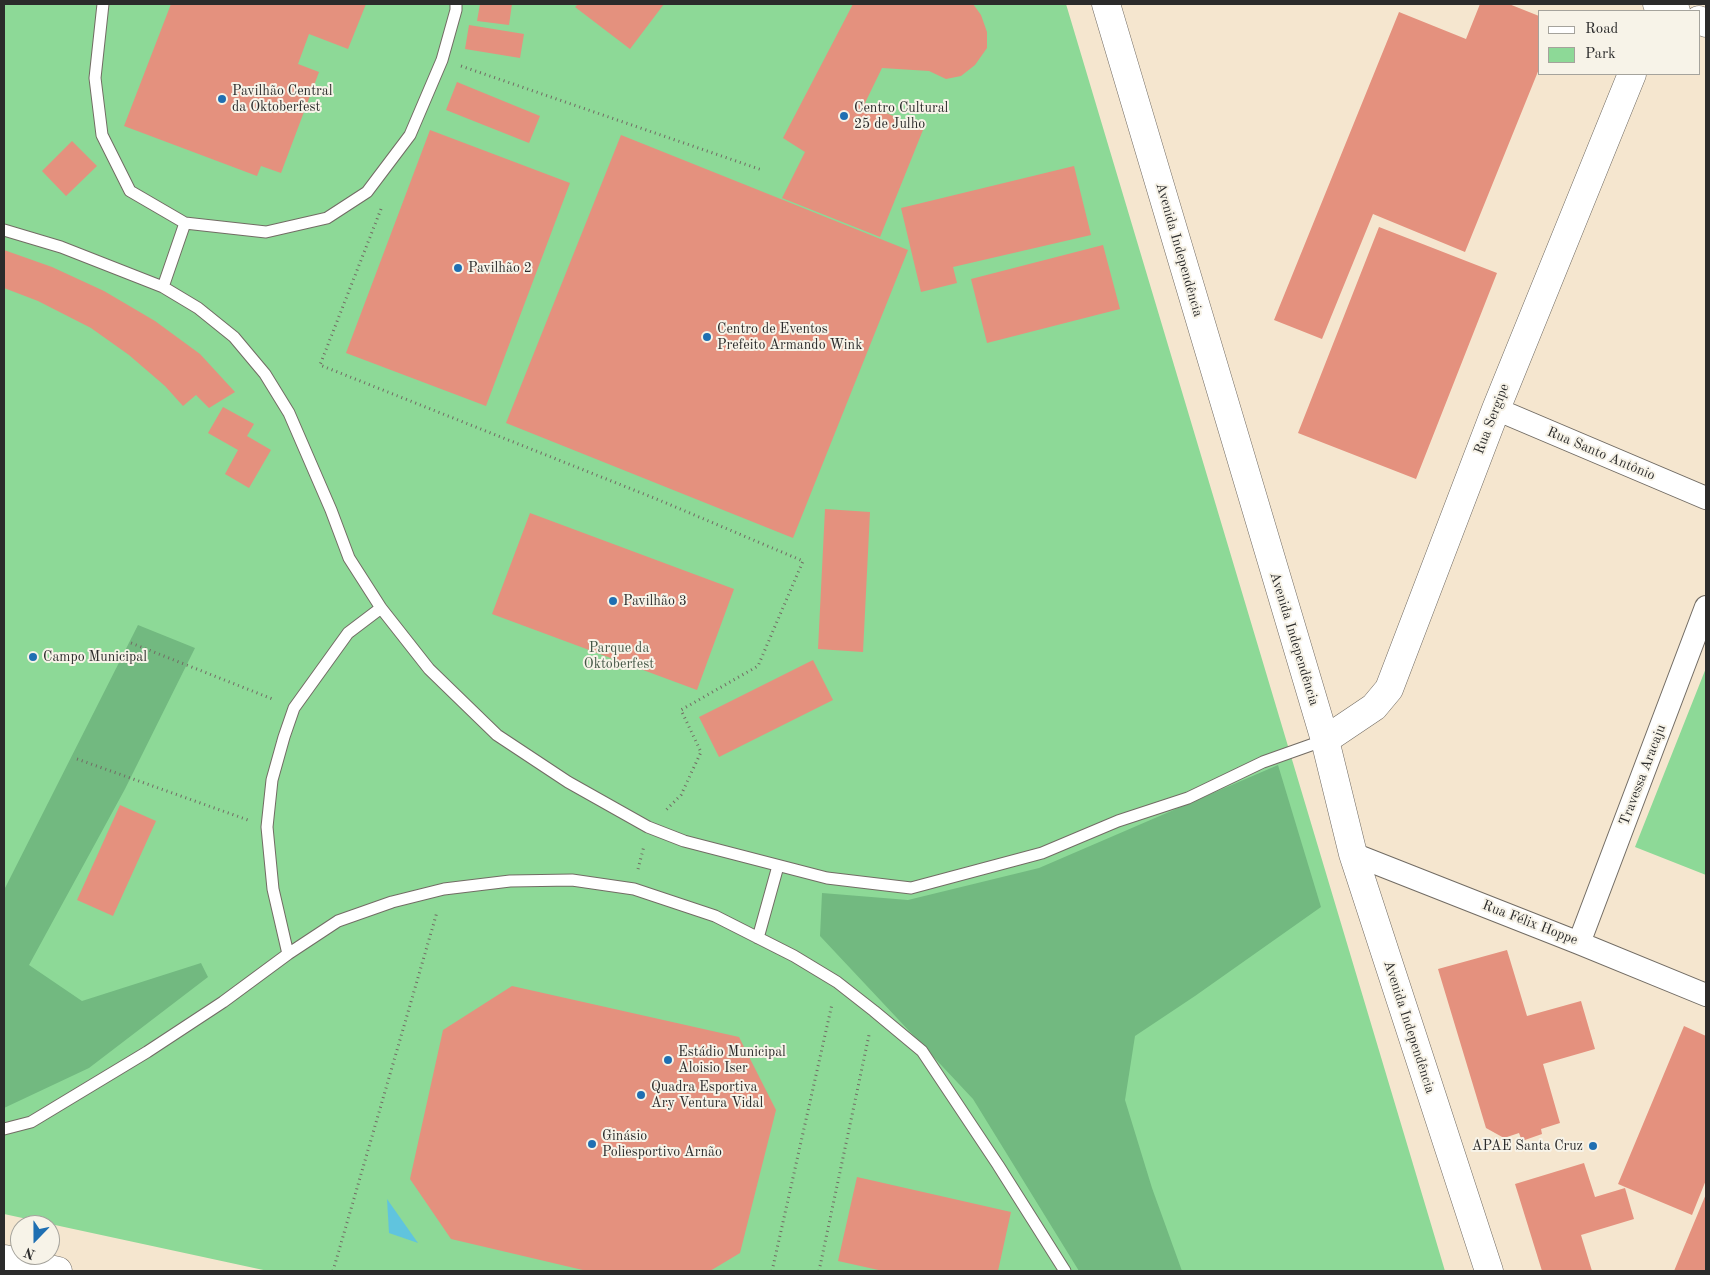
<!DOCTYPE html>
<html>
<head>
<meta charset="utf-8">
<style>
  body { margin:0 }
  #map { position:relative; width:1710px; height:1275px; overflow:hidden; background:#f5e6cf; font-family:"Old Standard TT",serif }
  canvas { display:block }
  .frame { position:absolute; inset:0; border:5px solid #2b2b2b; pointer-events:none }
  .legend { position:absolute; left:1538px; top:10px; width:162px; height:65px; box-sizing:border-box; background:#f7f3e8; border:1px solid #a5a39c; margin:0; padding:6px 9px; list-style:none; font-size:15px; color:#2b2b2b }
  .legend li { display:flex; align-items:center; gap:10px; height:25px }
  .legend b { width:25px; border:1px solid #a5a39c }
  .north { position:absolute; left:10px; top:1215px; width:50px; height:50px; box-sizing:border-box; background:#f7f3e8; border:1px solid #a5a39c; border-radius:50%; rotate:202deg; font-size:14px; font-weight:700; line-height:20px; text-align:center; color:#2b2b2b }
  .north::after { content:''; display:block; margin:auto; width:18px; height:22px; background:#1f6fb2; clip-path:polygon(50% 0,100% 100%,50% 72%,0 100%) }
</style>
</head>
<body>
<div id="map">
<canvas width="1710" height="1275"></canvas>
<div class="frame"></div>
<ul class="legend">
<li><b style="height:6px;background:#fff"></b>Road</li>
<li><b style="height:14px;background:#8dd997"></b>Park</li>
</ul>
<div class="north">N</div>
</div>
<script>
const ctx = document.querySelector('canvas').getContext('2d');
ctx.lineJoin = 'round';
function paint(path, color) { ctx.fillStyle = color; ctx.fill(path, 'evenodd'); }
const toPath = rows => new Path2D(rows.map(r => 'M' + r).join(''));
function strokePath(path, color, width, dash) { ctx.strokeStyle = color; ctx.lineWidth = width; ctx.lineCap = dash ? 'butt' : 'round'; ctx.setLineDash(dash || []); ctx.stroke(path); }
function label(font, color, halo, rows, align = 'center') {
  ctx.font = font + ' "Old Standard TT",serif'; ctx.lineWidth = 4; ctx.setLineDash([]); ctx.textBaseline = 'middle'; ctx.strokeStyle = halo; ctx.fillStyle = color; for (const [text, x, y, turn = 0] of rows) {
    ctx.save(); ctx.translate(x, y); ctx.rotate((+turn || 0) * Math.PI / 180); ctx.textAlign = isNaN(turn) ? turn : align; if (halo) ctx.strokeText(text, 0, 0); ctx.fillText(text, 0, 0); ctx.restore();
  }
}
paint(toPath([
  [4,4,1066,4,1445,1271,268,1271,4,1214],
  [1706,668,1706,875,1635,847]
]), '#8dd997');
paint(toPath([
  [138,625,195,648,125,789,29,965,82,1001,201,963,208,977,89,1068,4,1108,4,890],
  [1278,765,1321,907,1195,996,1135,1036,1125,1100,1152,1188,1182,1271,1079,1271,973,1099,820,936,822,893,908,900,1039,868]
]), '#72b980');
paint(toPath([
  [387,1199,418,1243,389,1233]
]), '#60c4de');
paint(toPath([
  [171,4,366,4,348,49,309,34,298,64,319,72,281,173,261,166,257,176,124,126],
  [480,4,512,4,509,25,477,21],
  [578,4,664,4,630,49,575,7],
  [853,4,973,4,981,15,987,32,987,48,975,65,961,76,946,79,929,71,882,68,865,103,923,130,880,237,782,198,805,152,783,138],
  [1480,4,1509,4,1539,16,1539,69,1465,252,1373,214,1322,339,1274,320,1399,12,1466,39],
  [469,25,524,34,520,58,465,49],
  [457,82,540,116,529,143,446,110],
  [430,130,570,183,486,406,346,353],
  [621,135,908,250,793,538,506,423],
  [72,141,97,166,66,196,42,171],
  [1074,166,1091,235,953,267,957,283,921,292,901,208],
  [1379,227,1497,273,1416,479,1298,433],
  [1103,245,1120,309,987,343,971,279],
  [4,250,52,267,104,291,155,321,200,354,235,392,209,408,196,395,183,406,165,386,129,355,91,328,38,301,4,288],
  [223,407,254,424,247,436,271,450,249,488,225,474,238,450,208,433],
  [825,509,870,512,863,652,818,649],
  [530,513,734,589,697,690,492,614],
  [813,660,833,700,719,757,699,717],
  [120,805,156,821,113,916,77,900],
  [1507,950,1527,1016,1581,1001,1595,1049,1543,1064,1560,1123,1541,1129,1542,1134,1522,1141,1519,1133,1504,1138,1486,1128,1438,969],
  [512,986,739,1037,776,1110,740,1253,710,1271,587,1271,451,1239,410,1179,443,1030],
  [1684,1026,1706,1036,1706,1180,1692,1215,1618,1184],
  [1584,1163,1595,1197,1625,1188,1634,1219,1581,1235,1592,1271,1542,1271,1515,1184],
  [857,1177,1011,1212,998,1271,883,1271,838,1261],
  [1706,1194,1706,1271,1674,1271]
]), '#e4917e');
const lane = toPath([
  [103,4,95,78,102,135,130,191,185,223,266,232,327,218,367,192,410,135,442,60,456,10,456,4],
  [4,230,61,247,163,287,198,308,234,337,265,374,289,413,331,510,349,558,381,608,429,669,497,735,568,782,648,827,684,841,827,878,911,888,1042,853,1118,821,1188,798,1263,762,1325,740],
  [163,287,185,223],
  [758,938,778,866],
  [288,954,273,889,267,827,272,780,284,737,294,708,348,633,381,608],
  [4,1129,31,1122,147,1052,223,1002,288,954,338,921,392,902,444,889,510,881,572,880,634,889,715,916,794,956,837,982,874,1011,922,1051,998,1165,1065,1271]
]);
const street = toPath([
  [1496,409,1706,498],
  [1353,854,1579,943,1706,995],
  [1579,943,1706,607]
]);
const secondary = toPath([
  [1106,4,1325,740,1353,854,1489,1271],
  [1657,4,1676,11],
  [1699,20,1706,23],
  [1325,740,1374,707,1389,689,1496,409,1632,74],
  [4,1259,58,1271]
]);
strokePath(lane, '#726c64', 13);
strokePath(street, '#726c64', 24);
strokePath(secondary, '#726c64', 29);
strokePath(toPath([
  [461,66,762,170],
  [381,209,320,365,659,500,803,561,758,666,681,710,701,752,681,795,664,812],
  [131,643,275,700],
  [77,759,248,820],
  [638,869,644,846],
  [333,1271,437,912],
  [772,1271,832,1004],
  [819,1271,869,1035]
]), '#726c64', 3, [1, 4]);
strokePath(lane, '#fff', 11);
strokePath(street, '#fff', 22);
strokePath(secondary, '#fff', 28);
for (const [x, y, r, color] of [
  [222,99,5,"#1f6fb2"],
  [844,116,5,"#1f6fb2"],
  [458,268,5,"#1f6fb2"],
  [707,337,5,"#1f6fb2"],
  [613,601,5,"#1f6fb2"],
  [33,657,5,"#1f6fb2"],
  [668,1060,5,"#1f6fb2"],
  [641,1095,5,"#1f6fb2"],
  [592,1144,5,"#1f6fb2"],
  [1593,1146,5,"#1f6fb2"]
]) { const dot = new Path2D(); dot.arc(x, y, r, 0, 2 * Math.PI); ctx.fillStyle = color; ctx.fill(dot); strokePath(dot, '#f7f3e8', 2); }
label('14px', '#2b2b2b', '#f7f3e8', [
  ["Pavilhão Central",232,91],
  ["da Oktoberfest",232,107],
  ["Centro Cultural",854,108],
  ["25 de Julho",854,124],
  ["Pavilhão 2",468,268],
  ["Centro de Eventos",717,329],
  ["Prefeito Armando Wink",717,345],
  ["Pavilhão 3",623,601],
  ["Campo Municipal",43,657],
  ["Estádio Municipal",678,1052],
  ["Aloisio Iser",678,1068],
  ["Quadra Esportiva",651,1087],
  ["Ary Ventura Vidal",651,1103],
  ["Ginásio",602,1136],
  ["Poliesportivo Arnão",602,1152],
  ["APAE Santa Cruz",1583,1146,"right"]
], 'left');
label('14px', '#2b2b2b', '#f7f3e8', [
  ["Avenida Independência",1179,250,74],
  ["Rua Sergipe",1492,419,-69],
  ["Rua Santo Antônio",1601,454,23],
  ["Avenida Independência",1294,639,73],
  ["Travessa Aracaju",1643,775,-69],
  ["Rua Félix Hoppe",1530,923,21],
  ["Avenida Independência",1409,1027,72]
]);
label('14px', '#445646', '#f7f3e8', [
  ["Parque da",619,648],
  ["Oktoberfest",619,664]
]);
</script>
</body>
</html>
